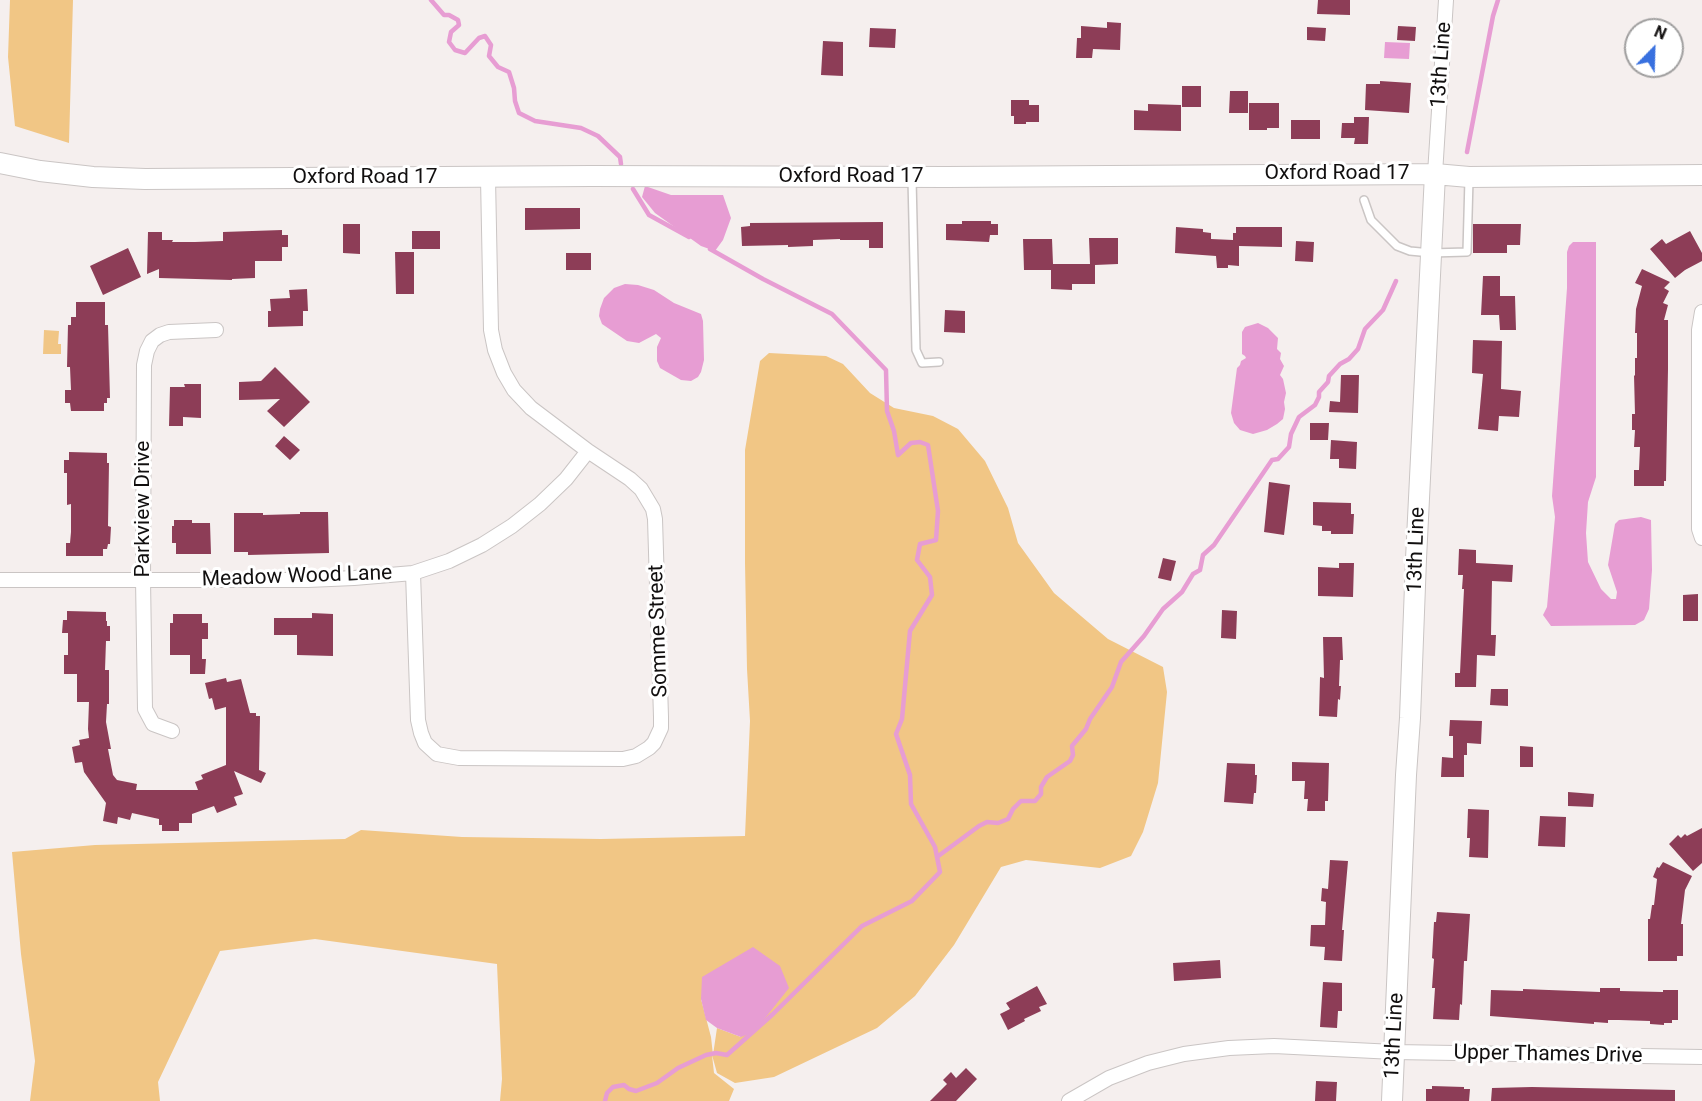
<!DOCTYPE html>
<html>
<head>
<meta charset="utf-8">
<style>
  body { margin:0 }
  #map { position:relative; width:1702px; height:1101px; overflow:hidden; background:#f5efee; font-family:Roboto,sans-serif }
  canvas { display:block }
  .north { position:absolute; left:1624px; top:18px; width:60px; height:60px; box-sizing:border-box; background:#fff; border:2px solid #a09f9f; border-radius:50%; rotate:23deg; font-size:16px; font-weight:700; line-height:24px; text-align:center; color:#110f0f }
  .north::after { content:''; display:block; margin:auto; width:21px; height:27px; background:#3870df; clip-path:polygon(50% 0,100% 100%,50% 72%,0 100%) }
</style>
</head>
<body>
<div id="map">
<canvas width="1702" height="1101"></canvas>
<div class="north">N</div>
</div>
<script>
const ctx = document.querySelector('canvas').getContext('2d');
ctx.lineJoin = 'round';
function paint(path, color) { ctx.fillStyle = color; ctx.fill(path, 'evenodd'); }
const toPath = rows => new Path2D(rows.map(r => 'M' + r).join(''));
function strokePath(path, color, width, dash) { ctx.strokeStyle = color; ctx.lineWidth = width; ctx.lineCap = dash ? 'butt' : 'round'; ctx.setLineDash(dash || []); ctx.stroke(path); }
function label(font, color, halo, rows, align = 'center') {
  ctx.font = font + ' Roboto,sans-serif'; ctx.lineWidth = 6; ctx.setLineDash([]); ctx.textBaseline = 'middle'; ctx.strokeStyle = halo; ctx.fillStyle = color; for (const [text, x, y, turn = 0] of rows) {
    ctx.save(); ctx.translate(x, y); ctx.rotate((+turn || 0) * Math.PI / 180); ctx.textAlign = isNaN(turn) ? turn : align; if (halo) ctx.strokeText(text, 0, 0); ctx.fillText(text, 0, 0); ctx.restore();
  }
}
paint(toPath([
  [10,0,73,0,69,143,15,126,8,57],
  [44,330,59,331,58,344,61,344,61,354,43,354],
  [769,353,826,356,843,364,870,393,894,408,933,416,958,429,985,461,1008,508,1018,543,1054,593,1108,639,1163,667,1167,692,1158,783,1143,832,1131,856,1100,868,1026,860,1001,867,954,945,915,996,877,1028,774,1077,735,1083,717,1073,712,1055,714,1073,734,1089,729,1101,500,1101,502,1079,497,964,315,939,220,951,158,1082,160,1101,30,1101,35,1061,21,954,12,852,95,845,345,839,361,830,462,837,601,839,745,836,750,721,747,669,745,563,745,450,760,361],
  [701,999,741,1037,717,1028,713,1055,711,1037]
]), '#f1c685');
paint(toPath([
  [1385,42,1410,43,1409,59,1384,58],
  [645,186,671,195,723,195,731,218,723,240,715,251,701,246,655,213,642,197],
  [1573,242,1596,242,1596,477,1588,502,1586,533,1588,562,1601,589,1611,599,1616,599,1617,592,1608,565,1615,524,1619,520,1641,517,1651,520,1652,570,1649,609,1644,620,1635,625,1551,626,1543,615,1547,607,1555,517,1552,496,1567,288,1567,252,1569,246],
  [625,284,638,285,654,290,674,303,701,314,703,321,704,360,701,372,698,377,691,381,681,380,660,368,657,361,657,347,661,338,656,334,639,343,627,341,602,324,599,316,600,309,604,298,614,288],
  [1258,323,1268,328,1278,338,1277,349,1281,353,1280,359,1284,366,1280,375,1283,379,1286,393,1284,402,1285,409,1283,419,1277,424,1267,430,1253,434,1240,430,1234,423,1231,413,1237,368,1240,365,1241,361,1246,358,1245,356,1242,354,1242,332,1245,327],
  [753,947,780,966,789,988,754,1032,741,1037,717,1028,706,1020,701,999,702,977]
]), '#e79dd3');
strokePath(toPath([
  [431,0,444,15,449,15,458,20,459,25,451,32,449,42,455,50,465,53,479,38,485,36,491,45,489,56,498,67,509,72,514,88,515,101,519,113,535,121,581,128,598,136,620,157,621,164],
  [1467,152,1493,16,1498,0],
  [633,189,649,215,689,237],
  [937,857,979,826,987,822,998,823,1008,819,1013,809,1021,801,1035,801,1041,794,1041,787,1047,777,1070,761,1073,755,1072,746,1086,729,1090,719,1112,687,1121,662,1144,636,1163,609,1182,592,1193,574,1200,570,1203,555,1214,545,1272,460,1278,459,1289,447,1291,434,1299,417,1315,405,1319,397,1319,392,1328,382,1329,376,1340,364,1349,359,1358,349,1365,329,1383,310,1396,281],
  [605,1101,607,1093,613,1087,624,1085,629,1089,636,1091,657,1083,678,1068,706,1055,716,1053,727,1055,773,1014,862,926,912,901,940,872,935,847,911,804,910,775,896,734,902,719,910,631,932,595,930,577,917,560,920,544,936,540,938,511,928,445,920,442,911,443,898,455,894,431,887,411,886,370,832,314,763,279,710,249]
]), '#e79dd3', 4.5);
paint(toPath([
  [1318,0,1350,0,1350,15,1317,14],
  [1107,22,1121,23,1120,50,1093,49,1092,58,1076,58,1077,38,1081,38,1081,26,1107,28],
  [1398,26,1416,27,1415,41,1397,40],
  [1307,27,1326,28,1325,41,1307,40],
  [870,28,896,29,895,48,869,47],
  [823,41,843,42,843,76,821,75],
  [1380,81,1411,83,1409,113,1365,110,1366,84,1380,84],
  [1182,86,1201,86,1201,107,1182,107],
  [1230,91,1248,91,1248,113,1229,113],
  [1011,100,1029,100,1029,105,1039,105,1039,122,1026,122,1026,124,1014,124,1014,116,1011,116],
  [1249,103,1279,103,1279,128,1267,128,1267,130,1249,130],
  [1148,104,1181,105,1181,131,1134,130,1134,110,1148,111],
  [1354,117,1369,117,1368,144,1354,144,1355,138,1341,138,1342,123,1354,123],
  [1291,120,1320,120,1320,139,1291,139],
  [525,208,580,208,580,229,525,230],
  [962,221,991,221,991,224,998,224,998,235,990,235,989,242,946,240,946,224,962,224],
  [883,222,883,248,869,248,869,240,840,240,840,239,813,240,813,246,788,247,788,245,742,246,741,227,750,226,750,223],
  [343,224,360,224,360,254,343,253],
  [1473,224,1521,224,1520,245,1507,245,1507,253,1473,253],
  [1176,227,1203,229,1203,232,1211,233,1211,239,1233,240,1233,233,1236,233,1236,227,1282,227,1282,247,1239,246,1239,266,1228,265,1228,268,1217,268,1216,256,1175,253],
  [282,230,282,235,288,235,288,247,282,247,282,261,255,261,255,278,232,279,232,280,159,278,159,269,147,274,148,232,162,232,162,240,173,240,172,242,195,242,223,241,223,232],
  [412,231,440,231,440,249,412,249],
  [1690,231,1702,253,1702,261,1685,270,1675,278,1650,249,1662,239,1666,244],
  [1089,238,1118,238,1118,264,1095,265,1095,284,1072,284,1072,290,1051,289,1051,270,1024,270,1023,239,1052,239,1053,264,1090,264],
  [1296,241,1314,242,1313,262,1295,261],
  [128,248,141,277,103,295,90,266],
  [395,252,414,252,414,294,396,294],
  [566,253,591,253,591,270,566,270],
  [1642,269,1670,282,1664,288,1669,291,1663,303,1668,305,1664,320,1668,320,1668,369,1666,481,1664,481,1664,486,1634,486,1634,470,1639,470,1640,447,1634,447,1635,430,1632,430,1632,414,1635,414,1634,375,1635,376,1635,358,1637,358,1637,333,1635,333,1636,309,1642,286,1635,283],
  [1483,276,1500,276,1500,296,1515,296,1516,330,1500,330,1499,315,1481,315],
  [307,289,308,311,303,311,303,326,268,327,268,311,271,311,270,299,290,298,289,290],
  [76,302,105,302,105,325,108,325,110,398,107,398,107,403,104,403,104,411,71,411,70,403,65,403,65,390,71,390,70,367,67,367,68,325,71,325,71,317,76,317],
  [945,310,965,311,965,333,944,332],
  [1473,340,1502,341,1501,389,1521,391,1519,417,1499,416,1498,431,1478,429,1483,374,1472,373],
  [275,367,310,402,284,427,267,411,280,399,239,400,239,382,261,381],
  [1341,375,1359,375,1358,413,1329,412,1330,401,1340,402],
  [184,384,201,384,201,418,183,417,183,426,169,426,170,387,185,387],
  [1310,423,1329,423,1328,440,1310,440],
  [284,436,300,450,290,460,275,446],
  [1331,440,1357,442,1356,469,1339,468,1339,459,1330,459],
  [69,452,107,453,107,463,109,463,108,526,111,527,110,544,108,544,107,549,103,549,103,556,66,556,66,543,70,543,71,532,71,504,67,505,67,473,64,473,64,460,69,460],
  [1269,482,1290,485,1284,535,1264,532],
  [1313,502,1351,503,1351,514,1354,514,1353,534,1331,534,1331,531,1322,531,1322,526,1313,525],
  [300,512,328,512,329,553,248,555,248,552,234,552,234,513,263,513,263,515,300,514],
  [174,520,192,520,192,523,210,523,211,554,176,554,176,543,172,543,172,526,174,526],
  [1459,549,1476,550,1476,563,1513,565,1512,582,1492,581,1491,635,1496,635,1495,656,1477,655,1476,687,1455,687,1455,673,1460,673,1464,589,1462,589,1463,575,1458,575],
  [1163,558,1176,561,1171,581,1158,578],
  [1339,563,1354,563,1353,597,1318,596,1318,567,1339,568],
  [1698,594,1698,621,1683,621,1683,595],
  [1222,610,1237,611,1236,639,1221,638],
  [67,611,106,612,106,621,107,621,107,626,110,626,110,641,106,641,105,670,109,670,109,704,107,704,106,722,111,749,108,749,113,775,117,780,137,784,136,790,198,790,195,782,203,779,201,775,226,765,226,707,215,710,212,698,209,699,205,683,226,678,227,682,241,679,250,713,256,713,256,716,260,716,259,770,266,773,261,783,234,771,243,794,234,797,237,805,217,813,214,806,192,814,192,823,179,823,179,831,162,831,162,825,159,825,159,819,132,813,130,820,118,817,117,824,103,821,106,803,84,772,82,762,75,763,72,747,80,745,79,740,89,738,88,729,89,702,77,702,77,674,64,674,64,655,68,655,68,633,62,633,63,620,67,620],
  [312,613,333,614,333,656,297,655,297,635,274,635,274,618,312,618],
  [173,614,202,614,202,623,208,623,208,639,202,639,202,659,206,659,205,674,190,674,190,655,170,655,170,623,173,623],
  [1323,637,1342,637,1343,660,1340,660,1339,686,1341,686,1340,700,1338,699,1337,717,1319,716,1320,677,1324,678],
  [1491,689,1508,689,1508,706,1490,705],
  [1450,720,1482,721,1481,744,1467,743,1467,755,1464,755,1464,777,1441,777,1442,757,1453,758,1453,736,1449,736],
  [1520,746,1533,747,1533,767,1520,767],
  [1292,762,1329,763,1328,801,1325,801,1325,811,1307,811,1308,799,1304,799,1305,781,1292,781],
  [1227,763,1255,764,1255,775,1257,775,1256,793,1254,793,1253,804,1224,802],
  [1568,792,1594,794,1593,807,1568,806],
  [1468,809,1489,810,1488,858,1469,857,1470,838,1467,838],
  [1540,816,1566,817,1565,847,1538,846],
  [1702,828,1702,863,1693,871,1669,844,1678,835,1681,838,1685,834,1687,836],
  [1330,860,1348,861,1342,930,1344,930,1342,961,1324,960,1325,947,1310,946,1311,925,1325,925,1326,902,1321,901,1322,888,1328,889],
  [1663,862,1692,876,1685,890,1681,924,1683,924,1683,956,1677,956,1677,961,1648,961,1648,919,1650,919,1652,905,1654,905,1657,879,1653,877,1657,867,1659,868],
  [1437,912,1470,914,1467,961,1464,961,1462,1005,1460,1004,1459,1020,1433,1019,1435,988,1432,988,1434,959,1432,958,1434,922,1436,922],
  [1220,960,1221,978,1174,981,1173,963],
  [1323,982,1342,983,1342,1011,1338,1011,1337,1028,1320,1027],
  [1037,986,1047,1004,1039,1007,1041,1011,1024,1019,1025,1021,1008,1030,1000,1014,1010,1009,1006,1003],
  [1600,988,1620,988,1620,991,1663,992,1663,990,1678,990,1678,1020,1672,1020,1672,1023,1664,1023,1664,1025,1650,1024,1650,1021,1619,1020,1608,1020,1608,1023,1594,1022,1594,1024,1490,1016,1491,990,1523,991,1523,989,1600,992],
  [966,1068,977,1079,956,1101,930,1101,947,1084,943,1080,951,1072,956,1078],
  [1316,1081,1337,1082,1336,1101,1315,1101],
  [1432,1086,1464,1087,1464,1089,1470,1089,1469,1101,1426,1101,1426,1089,1432,1089],
  [1532,1087,1675,1090,1675,1101,1491,1101,1492,1088]
]), '#8d3d57');
const service = toPath([
  [912,179,916,350,922,363,939,362],
  [1364,200,1371,220,1397,246,1410,251,1431,253,1467,252,1469,179]
]);
const minor = toPath([
  [1435,174,1446,0],
  [1702,312,1699,330,1699,529,1702,538],
  [413,573,418,720,421,733,425,743,437,754,459,758,623,759,636,756,649,748,654,743,661,728,661,717,655,519,653,509,641,489,630,479,588,451,531,408,514,390,504,373,495,350,491,330,488,178],
  [0,580,308,580,354,578,413,573,449,561,482,545,512,526,540,504,566,479,588,451],
  [172,731,153,724,145,709,143,579,144,365,147,351,152,341,160,335,169,332,216,330],
  [1069,1101,1109,1078,1148,1063,1184,1054,1229,1048,1274,1046,1394,1052,1702,1057]
]);
const secondary = toPath([
  [0,163,40,171,93,177,145,179,591,176,947,177,1435,174,1469,177,1702,175],
  [1392,1101,1406,775,1410,718,1416,559,1435,174]
]);
strokePath(service, '#cac5c4', 10);
strokePath(minor, '#cac5c4', 16);
strokePath(secondary, '#cac5c4', 22);
strokePath(service, '#fff', 7);
strokePath(minor, '#fff', 14);
strokePath(secondary, '#fff', 20);
label('21px', '#110f0f', '#fff', [
  ["13th Line",1442,65,-86],
  ["Oxford Road 17",1337,174],
  ["Oxford Road 17",851,177],
  ["Oxford Road 17",365,178],
  ["Parkview Drive",144,509,-90],
  ["13th Line",1417,550,-88],
  ["Meadow Wood Lane",297,577,-2],
  ["Somme Street",659,631,-92],
  ["13th Line",1395,1036,-87],
  ["Upper Thames Drive",1548,1055,1]
]);
</script>
</body>
</html>
